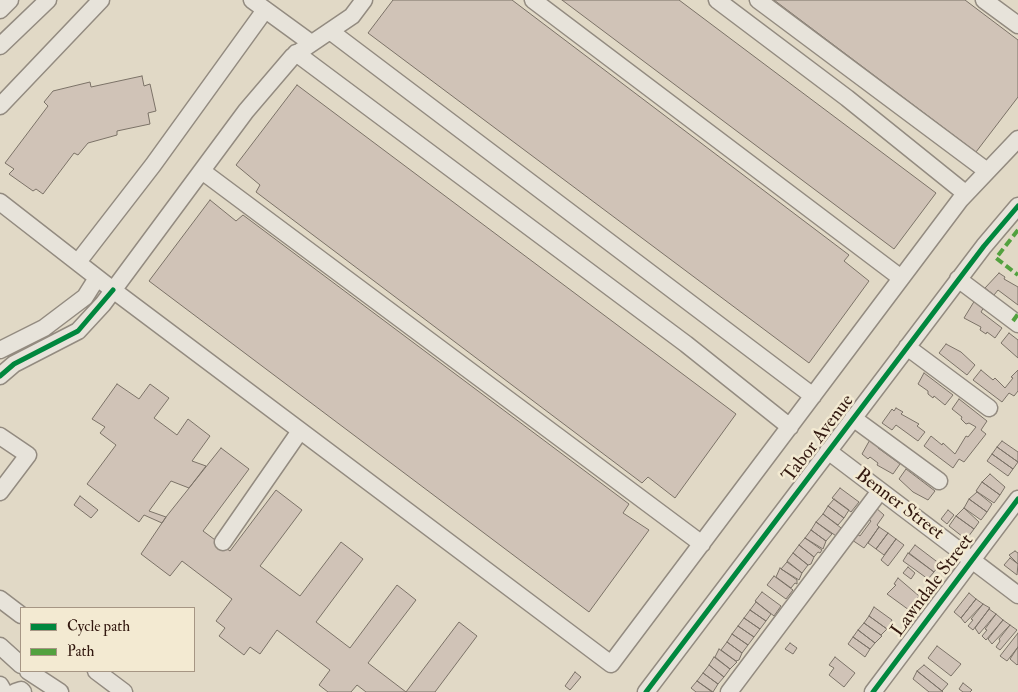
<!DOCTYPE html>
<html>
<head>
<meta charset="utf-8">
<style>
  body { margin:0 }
  #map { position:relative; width:1018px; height:692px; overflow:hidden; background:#e1d9c6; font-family:"IM FELL Double Pica",serif }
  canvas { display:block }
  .legend { position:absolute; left:20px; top:607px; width:175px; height:65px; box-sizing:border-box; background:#f3ead2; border:1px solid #a69684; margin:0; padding:6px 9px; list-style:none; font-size:15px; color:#32180f }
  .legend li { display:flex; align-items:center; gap:10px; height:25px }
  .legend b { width:25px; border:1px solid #a69684 }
</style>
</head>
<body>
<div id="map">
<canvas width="1018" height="692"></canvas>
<ul class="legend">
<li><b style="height:6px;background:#00873e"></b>Cycle path</li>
<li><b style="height:6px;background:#52a13f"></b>Path</li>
</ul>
</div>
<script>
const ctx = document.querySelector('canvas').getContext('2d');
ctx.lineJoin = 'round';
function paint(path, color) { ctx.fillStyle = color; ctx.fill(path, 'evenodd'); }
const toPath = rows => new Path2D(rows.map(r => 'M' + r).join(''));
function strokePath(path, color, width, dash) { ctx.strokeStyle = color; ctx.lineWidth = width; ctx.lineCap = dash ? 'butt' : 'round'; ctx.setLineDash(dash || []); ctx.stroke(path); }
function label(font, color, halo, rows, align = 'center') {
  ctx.font = font + ' "IM FELL Double Pica",serif'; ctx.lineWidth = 5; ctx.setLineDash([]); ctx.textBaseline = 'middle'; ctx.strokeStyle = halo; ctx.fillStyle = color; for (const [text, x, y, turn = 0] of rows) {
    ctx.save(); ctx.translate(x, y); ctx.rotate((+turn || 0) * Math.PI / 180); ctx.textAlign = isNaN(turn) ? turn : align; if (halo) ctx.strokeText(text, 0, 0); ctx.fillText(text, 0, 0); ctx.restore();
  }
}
const building = toPath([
  [393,0,512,0,849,255,844,261,869,281,809,363,368,33,393,0],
  [562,0,679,0,936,193,894,249,562,0],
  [774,0,965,0,1018,40,1018,97,976,152,774,0],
  [142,76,144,86,150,84,156,111,148,113,150,124,117,131,117,135,88,143,78,155,74,153,43,194,36,189,33,191,9,174,14,169,5,163,48,106,44,102,53,91,90,82,91,87,142,76],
  [297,85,736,414,675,498,648,477,642,483,256,192,260,185,236,165,297,85],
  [210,200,236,221,243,215,629,504,623,513,649,530,589,612,149,281,210,200],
  [999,273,1005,277,1004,279,1018,287,1018,305,998,290,994,295,985,288,999,273],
  [975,300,984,307,981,312,1002,328,995,338,987,332,986,334,980,330,981,327,964,318,975,300],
  [1009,333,1018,340,1018,358,1001,343,1009,333],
  [946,344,961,352,975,365,967,375,939,353,946,344],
  [981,370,993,380,995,378,1005,388,1013,378,1011,377,1018,370,1018,391,1014,396,1009,393,1002,402,973,380,981,370],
  [924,373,953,395,945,405,934,396,933,398,928,394,928,391,918,384,924,373],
  [117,384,139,399,150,384,169,398,154,418,177,435,188,419,210,436,192,461,206,466,189,488,171,481,149,511,166,517,162,523,144,515,139,522,87,484,116,445,100,433,105,427,92,419,117,384],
  [959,399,987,421,981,430,986,434,964,462,959,459,953,468,924,446,931,436,942,445,943,443,955,454,966,436,968,437,976,427,969,423,966,424,961,419,962,417,952,409,959,399],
  [896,408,903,412,901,414,919,424,917,426,925,432,918,441,896,425,892,430,882,423,892,409,894,411,896,408],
  [872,436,882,443,878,448,900,464,893,474,877,465,878,463,870,457,868,459,862,454,872,436],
  [1002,441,1018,452,1018,462,997,447,1002,441],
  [997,447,1018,462,1013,469,992,454,997,447],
  [221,448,249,469,203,531,230,551,276,490,302,510,260,566,300,596,341,542,363,559,316,622,350,648,397,585,416,600,368,663,406,692,459,622,477,636,435,692,366,692,357,685,351,692,328,692,319,685,330,670,277,630,260,654,250,647,244,655,219,636,225,628,216,621,232,599,182,561,170,576,141,554,166,517,221,448],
  [992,454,1013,469,1008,476,987,461,992,454],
  [906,469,935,491,928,500,913,492,899,479,906,469],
  [990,474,1005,487,1000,495,982,482,990,474],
  [982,482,1000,495,994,503,976,491,982,482],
  [840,488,859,502,851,512,832,498,840,488],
  [977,492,992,504,987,512,969,499,977,492],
  [80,496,98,510,91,518,74,505,80,496],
  [834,499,849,510,844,518,828,506,834,499],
  [969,499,987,512,981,520,964,508,969,499],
  [828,506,844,518,838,525,823,514,828,506],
  [875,507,884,515,877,525,879,527,864,548,852,540,857,534,860,536,871,521,867,518,875,507],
  [964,508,979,522,974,529,956,516,964,508],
  [948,510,954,515,947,524,941,519,948,510],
  [823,514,845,531,839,538,816,522,823,514],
  [956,516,974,529,968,537,965,534,963,537,949,526,956,516],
  [816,522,832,534,826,541,811,530,816,522],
  [879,527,888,533,876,549,868,543,879,527],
  [811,530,826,541,823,549,805,538,811,530],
  [888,533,896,539,884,555,876,549,888,533],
  [805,538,822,550,820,553,818,552,814,557,799,545,805,538],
  [896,539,904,545,888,566,881,560,896,539],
  [799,545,814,557,811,564,808,565,793,553,799,545],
  [915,545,940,564,934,572,909,553,915,545],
  [1015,551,1018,553,1018,564,1009,555,1015,551],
  [793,553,808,565,802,573,787,561,793,553],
  [908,553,934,572,928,579,903,561,908,553],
  [1010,558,1018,564,1017,575,1004,565,1010,558],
  [787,562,802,573,799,580,781,569,787,562],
  [908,567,915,573,911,579,903,573,908,567],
  [780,568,797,580,797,584,795,583,791,588,776,577,780,568],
  [774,576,793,590,786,599,767,585,774,576],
  [898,578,919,596,909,610,887,594,896,585,894,584,898,578],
  [762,592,781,606,774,616,755,601,762,592],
  [969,593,976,599,961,618,954,612,969,593],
  [976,599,983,604,965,623,961,618,976,599],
  [756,602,771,614,766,621,750,610,756,602],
  [983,604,990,608,973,630,968,626,973,620,971,619,983,604],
  [874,607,892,620,887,629,869,616,874,607],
  [989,609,996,614,979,634,975,628,989,609],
  [750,610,766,621,760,629,744,618,750,610],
  [996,614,1003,620,986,640,982,636,987,630,985,629,996,614],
  [869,616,887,629,881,635,864,623,869,616],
  [744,618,760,629,754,637,738,626,744,618],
  [1003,620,1010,625,992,644,988,639,1003,620],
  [864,623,882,636,875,643,858,630,864,623],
  [1010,625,1017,630,1000,650,996,647,1000,641,999,639,1010,625],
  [738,626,754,637,748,645,732,634,738,626],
  [858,630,875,643,870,649,853,637,858,630],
  [1018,633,1018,647,1007,661,1000,656,1018,633],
  [732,634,748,645,742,653,727,642,732,634],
  [853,637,870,649,865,657,848,644,853,637],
  [727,642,742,653,739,660,736,661,721,650,727,642],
  [790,643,797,648,793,654,785,649,790,643],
  [937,646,961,664,951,676,928,658,937,646],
  [1018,647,1018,664,1017,665,1010,659,1018,647],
  [719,649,737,662,730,669,715,657,719,649],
  [714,657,730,669,724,677,709,665,714,657],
  [835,657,855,673,844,687,829,675,834,668,829,665,835,657],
  [709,665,724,677,718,684,703,673,709,665],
  [924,665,948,684,942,691,917,671,924,665],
  [917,671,942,691,943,692,929,692,913,679,917,671],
  [575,672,581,677,570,690,565,686,575,672],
  [703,673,718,684,713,692,697,681,703,673],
  [697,681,712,692,696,692,691,688,697,681],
  [963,683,972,690,970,692,963,692,959,689,963,683]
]);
paint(building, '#d0c3b7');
strokePath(building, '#7b7267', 1);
const minor = toPath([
  [252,0,311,43],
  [533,0,901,278],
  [717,0,847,98,965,193],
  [758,0,987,171],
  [984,0,1018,25],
  [0,10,10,0],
  [330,31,813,396],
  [0,46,48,0],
  [296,53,686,344,790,427],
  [0,106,101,0],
  [202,171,702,544],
  [0,202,113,290,611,664,960,200,1018,139],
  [78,262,153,165,265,10],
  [958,279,1018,324],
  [907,347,989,408],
  [0,350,44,328,85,297,97,278],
  [0,376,14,364,78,331,103,304,246,111,293,56,352,16,364,0],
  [853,418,939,481],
  [0,436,28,455,0,492],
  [828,451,1018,595],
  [223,542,300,431],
  [0,599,21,615],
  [0,646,21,665],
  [28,671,60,692],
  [96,671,124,692],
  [0,685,4,692],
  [15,692,21,690,23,692],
  [646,692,984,246,1018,206],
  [729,692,880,491],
  [873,692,1018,499]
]);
strokePath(minor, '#938b80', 19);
strokePath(minor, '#e7e3da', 16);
strokePath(toPath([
  [1018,230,996,258,1018,275],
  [1013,321,1018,314]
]), '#52a13f', 4, [8, 4]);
strokePath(toPath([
  [0,376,14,364,78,331,113,290],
  [646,692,984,246,1018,206],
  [873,692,1018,499]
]), '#00873e', 5);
label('19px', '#32180f', '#f3ead2', [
  ["Tabor Avenue",819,439,-53],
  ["Benner Street",899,505,37],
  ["Lawndale Street",933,586,-53]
]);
</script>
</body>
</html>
